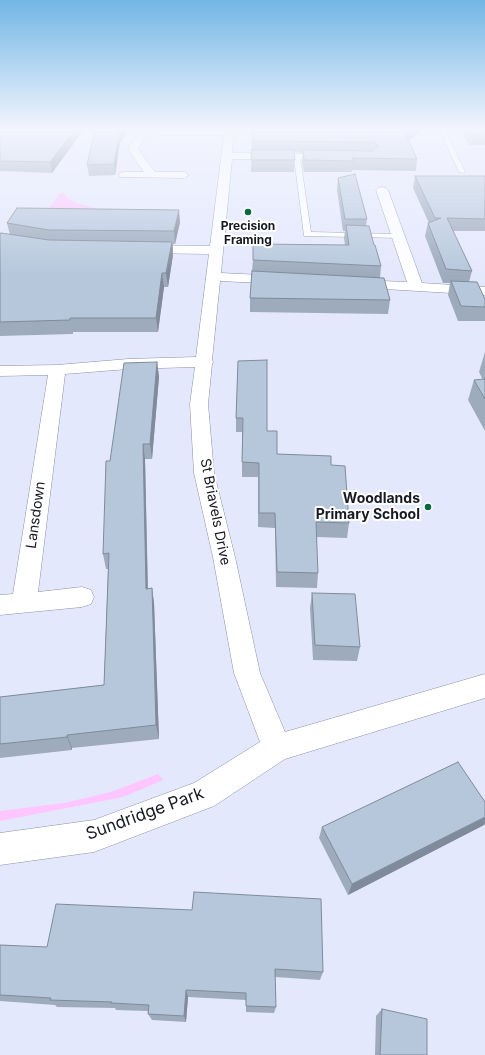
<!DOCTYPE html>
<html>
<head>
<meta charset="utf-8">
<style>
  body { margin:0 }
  canvas { display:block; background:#e4e8fd }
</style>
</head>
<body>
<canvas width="485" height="1055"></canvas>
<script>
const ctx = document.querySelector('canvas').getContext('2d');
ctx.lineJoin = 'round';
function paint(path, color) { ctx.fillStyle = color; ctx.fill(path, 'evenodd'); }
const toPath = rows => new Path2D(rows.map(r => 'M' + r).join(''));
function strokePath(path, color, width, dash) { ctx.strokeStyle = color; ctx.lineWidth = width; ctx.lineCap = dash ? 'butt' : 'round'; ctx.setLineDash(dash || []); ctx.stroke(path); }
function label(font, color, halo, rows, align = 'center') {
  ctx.font = font + ' Inter,sans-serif'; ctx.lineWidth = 4; ctx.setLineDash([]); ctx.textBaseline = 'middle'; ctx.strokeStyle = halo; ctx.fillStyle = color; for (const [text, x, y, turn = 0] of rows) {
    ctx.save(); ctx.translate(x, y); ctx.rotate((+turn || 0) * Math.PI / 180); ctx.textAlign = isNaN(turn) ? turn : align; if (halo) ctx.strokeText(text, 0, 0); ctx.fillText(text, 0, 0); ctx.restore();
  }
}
paint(toPath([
  [60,193,64,193,67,198,76,203,99,209,48,210],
  [158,774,163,780,123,797,0,821,0,811,64,803,111,792]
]), '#fec5fe');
const lane = toPath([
  [440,128,446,128,447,134,465,172,464,173,459,172,441,134,440,128],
  [230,130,270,130,273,132,270,134,228,133,227,132,230,130],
  [297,155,300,157,311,232,399,234,402,234,402,238,304,236,294,157,297,155]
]);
const street = toPath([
  [148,128,157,128,159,129,225,129,226,128,234,128,232,153,332,154,337,157,332,160,232,159,221,273,282,276,287,277,289,280,287,283,282,284,220,281,212,360,213,362,212,364,208,404,214,473,235,557,260,673,285,732,485,674,485,698,285,759,214,806,94,852,0,865,0,833,94,820,194,783,260,742,234,673,213,557,194,473,190,404,195,367,128,369,65,374,38,592,82,587,91,590,94,597,91,604,82,607,0,615,0,595,13,594,48,375,0,376,0,366,57,365,128,359,196,357,209,254,142,253,137,252,135,249,137,246,142,245,210,246,224,135,157,135,145,138,138,149,155,172,184,172,189,175,184,178,120,177,119,175,120,173,124,172,144,172,128,149,138,134,150,131,148,128],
  [382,187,386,188,388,190,422,283,485,287,485,295,351,287,349,284,351,281,356,280,407,282,376,190,378,188,382,187]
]);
strokePath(lane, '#8c90a7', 1);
strokePath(street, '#8c90a7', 1);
paint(lane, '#fff');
paint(street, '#fff');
paint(toPath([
  [0,128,85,128,52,173,0,171],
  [247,128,426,128,409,140,417,159,416,171,352,170,352,172,304,172,302,162,303,153,294,152,295,160,294,172,251,172,252,129,247,129],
  [459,128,485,128,485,145,469,145],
  [120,143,115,175,89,176,87,165],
  [415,176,485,176,485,231,453,231,472,271,469,282,485,299,485,321,458,321,448,295,450,283,443,283,425,236,428,223,429,223,413,188],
  [338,178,367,219,366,226,374,245,381,266,380,278,390,300,388,314,250,312,250,298,252,271,253,260,345,245,344,238,345,231,343,231,337,190],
  [180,222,175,244,173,244,173,255,168,287,164,287,158,332,73,332,73,334,0,336,0,234,10,235,7,223],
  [485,352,485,431,468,400,474,380,483,380,479,372],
  [238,361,277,454,331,465,349,523,347,538,316,537,318,573,317,588,276,587,275,528,258,527,258,477,242,477,242,432,236,432,236,418],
  [157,362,159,377,152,459,145,459,148,588,152,588,154,603,159,739,72,748,72,750,0,758,0,697,104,685,108,569,106,569,103,554],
  [312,593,360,647,357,661,313,660,310,608],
  [484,825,348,895,319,838,322,827],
  [0,945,323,972,320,980,275,977,276,1007,274,1013,246,1012,246,1000,188,997,186,1022,152,1020,148,1014,148,1011,116,1010,115,1008,57,1007,55,1005,0,1001],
  [382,1009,427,1055,375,1055,376,1016]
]), '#9dabbd');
paint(toPath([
  [76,128,85,128,52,173,50,162],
  [123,128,130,128,120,143,115,175,114,164,119,133],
  [413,128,426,128,403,144,405,133],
  [179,210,180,222,175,244,174,231],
  [172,242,173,255,168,287,166,273],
  [162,273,164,287,158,332,156,318],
  [157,362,159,377,152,459,150,444],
  [143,444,145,459,148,604,146,589],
  [152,588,154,603,159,739,156,725],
  [67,735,72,748,72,750,67,737],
  [485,817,485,824,484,825,348,895,352,884],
  [186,990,188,997,186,1022,184,1016]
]), '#7f8b9a');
const building = toPath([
  [0,128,76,128,50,162,0,161,0,128],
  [95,128,123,128,119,133,114,164,87,165,95,128],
  [252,128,413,128,405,133,417,159,352,158,353,161,304,160,303,150,372,151,379,146,372,142,252,141,252,128],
  [467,128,485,128,485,134,471,134,467,128],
  [252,150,294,150,295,160,251,160,252,150],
  [355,174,367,219,345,219,338,178,355,174],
  [415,176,485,176,485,219,447,218,472,271,446,269,428,223,441,218,435,218,415,176],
  [17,208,179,210,174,231,49,230,7,223,17,208],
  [346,225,369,226,374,245,375,245,381,266,253,260,253,244,349,245,346,225],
  [1,233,49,240,172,242,166,273,162,273,156,318,70,318,70,320,0,322,0,234,1,233],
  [252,271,384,278,390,300,250,298,252,271],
  [451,281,477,282,485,299,485,307,461,306,451,281],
  [267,360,267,431,277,431,277,454,331,456,331,465,345,466,349,523,316,522,318,573,277,572,275,513,259,513,259,463,242,462,243,418,236,418,238,361,267,360],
  [157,362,150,444,143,444,146,589,152,588,156,725,67,735,67,737,0,744,0,697,104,685,109,553,103,554,106,461,110,461,124,363,157,362],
  [485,379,485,399,474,380,485,379],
  [312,593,355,594,360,647,315,645,312,593],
  [458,762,485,802,485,817,352,884,322,827,458,762],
  [194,892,321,899,323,972,275,969,276,1007,246,1006,246,993,186,990,184,1016,148,1014,149,1005,111,1003,112,1002,50,1000,51,998,0,995,0,945,47,947,56,904,192,910,194,892],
  [382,1009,427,1019,427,1055,380,1055,382,1009]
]);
paint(building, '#b6c7dc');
strokePath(building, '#7f8b9a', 1);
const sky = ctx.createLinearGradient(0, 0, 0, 275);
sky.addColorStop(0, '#72b6e5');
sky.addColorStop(0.47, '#f3f5fe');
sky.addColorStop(1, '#f3f5fe00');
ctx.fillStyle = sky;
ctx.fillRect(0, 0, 485, 275);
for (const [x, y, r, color] of [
  [248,212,4,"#07693d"],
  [428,507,4,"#07693d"]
]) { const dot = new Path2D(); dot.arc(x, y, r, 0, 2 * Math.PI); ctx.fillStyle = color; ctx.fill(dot); strokePath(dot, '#fff', 1.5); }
label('bold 12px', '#171922', '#fff', [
  ["Precision",248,226],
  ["Framing",248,240]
]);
label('bold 14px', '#171922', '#fff', [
  ["Woodlands",420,499],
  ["Primary School",420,515]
], 'right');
label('14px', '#171922', '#fff', [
  ["St Briavels Drive",215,512,79],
  ["Lansdown",36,515,-82]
]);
label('17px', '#171922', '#fff', [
  ["Sundridge Park",145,814,-20]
]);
</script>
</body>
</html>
